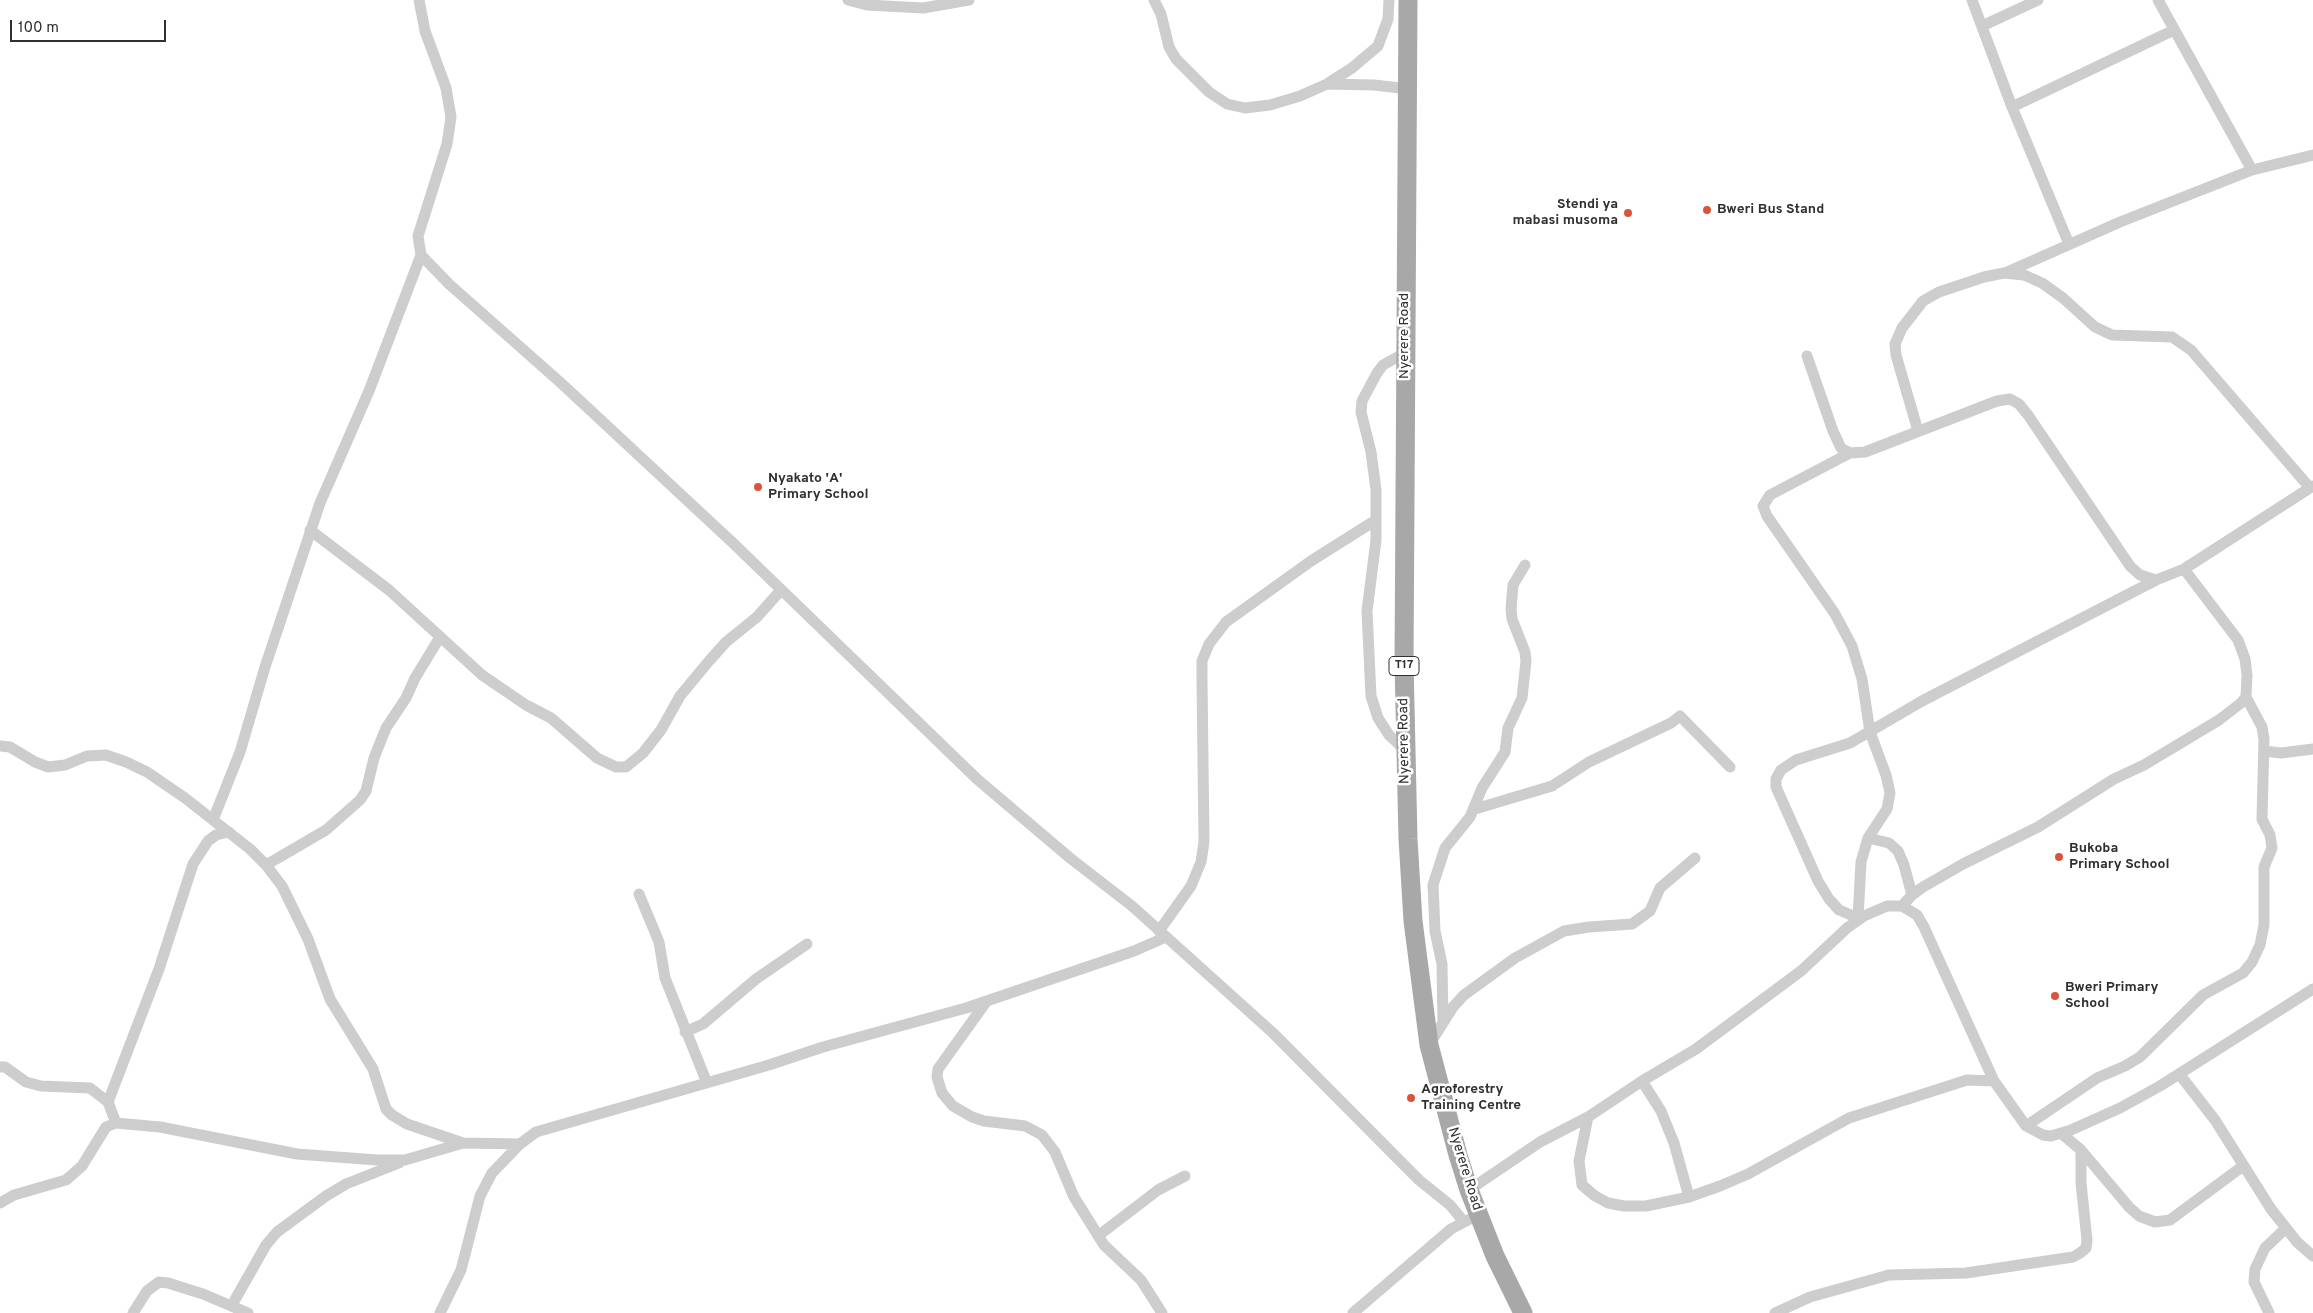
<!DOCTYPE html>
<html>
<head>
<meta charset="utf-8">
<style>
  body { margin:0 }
  #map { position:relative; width:2313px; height:1313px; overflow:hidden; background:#fff; font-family:Overpass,sans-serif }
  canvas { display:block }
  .scale { position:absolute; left:10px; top:20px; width:156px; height:22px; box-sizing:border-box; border:2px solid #303030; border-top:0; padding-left:6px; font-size:15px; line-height:18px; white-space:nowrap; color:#303030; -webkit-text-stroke:4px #fff; paint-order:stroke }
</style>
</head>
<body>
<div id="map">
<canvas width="2313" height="1313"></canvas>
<div class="scale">100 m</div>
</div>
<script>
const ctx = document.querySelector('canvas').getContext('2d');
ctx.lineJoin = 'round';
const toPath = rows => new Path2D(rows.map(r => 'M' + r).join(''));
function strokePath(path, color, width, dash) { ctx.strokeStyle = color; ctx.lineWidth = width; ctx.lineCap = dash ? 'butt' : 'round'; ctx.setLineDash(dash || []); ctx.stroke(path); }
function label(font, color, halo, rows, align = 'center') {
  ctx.font = font + ' Overpass,sans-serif'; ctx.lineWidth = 5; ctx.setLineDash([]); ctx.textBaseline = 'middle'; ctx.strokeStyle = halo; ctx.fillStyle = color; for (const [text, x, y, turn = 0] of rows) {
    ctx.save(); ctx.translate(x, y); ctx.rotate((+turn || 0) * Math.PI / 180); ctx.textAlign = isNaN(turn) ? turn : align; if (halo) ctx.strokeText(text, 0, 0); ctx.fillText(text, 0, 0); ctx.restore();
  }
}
strokePath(toPath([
  [419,0,425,31,446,88,451,117,447,144,418,236,421,255,449,284,561,383,733,543,977,779,1070,858,1132,906,1273,1033,1419,1180,1450,1205,1464,1222],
  [848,0,867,5,923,8,969,0],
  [1154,0,1161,14,1169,47,1176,59,1209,92,1227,104,1245,108,1270,105,1300,96,1327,84,1352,68,1378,46,1388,19,1389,0],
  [1972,0,2012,107,2069,244],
  [2158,0,2252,170],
  [1982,26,2038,0],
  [1327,84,1374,85,1409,89],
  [2012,107,2174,30],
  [2005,273,2120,222,2252,170,2313,155],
  [1807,356,1833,431,1841,448,1850,453,1865,452,1997,401,2010,399,2019,404,2028,415,2130,566,2140,575,2156,580,2184,569,2313,486],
  [1918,431,1896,355,1895,344,1902,328,1923,301,1939,292,1984,277,2004,273,2024,275,2042,283,2063,298,2095,327,2112,335,2172,337,2191,350,2310,488],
  [1850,453,1770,495,1763,506,1767,516,1835,614,1852,646,1862,679,1870,732,1886,775,1890,793,1887,809,1868,838,1861,862,1858,918,1854,922],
  [310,530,389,590,482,675,526,705,551,718,597,758,616,767,626,767,643,753,661,730,680,696,709,661,726,642,757,617,781,590],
  [0,746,10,747,35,762,48,767,65,765,87,756,106,755,126,762,147,772,185,798,250,849,266,865,282,886,308,939,330,999,373,1069,386,1109,392,1115,407,1124,463,1143],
  [1405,750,1389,735,1378,718,1371,696,1367,611,1376,540,1376,490,1371,452,1361,412,1362,401,1377,373,1383,365,1405,353],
  [2264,751,2281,753,2313,749],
  [1475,809,1552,786,1589,762,1671,723,1680,716,1730,767],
  [213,820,240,752,265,667,320,503,369,391,421,255],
  [1868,838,1889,843,1898,851,1904,865,1912,895],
  [266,865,326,830,360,800,366,791,374,758,386,728,406,698,415,678,440,637],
  [639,894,659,942,665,978,707,1083],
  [1902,906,1912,895,1923,887,1963,864,2038,827,2114,779,2144,765,2219,720,2241,703,2246,697,2247,675,2245,659,2238,640,2184,569],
  [1858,918,1839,910,1829,899,1818,881,1776,787,1776,779,1781,770,1796,760,1850,743,1922,701,2156,580],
  [1159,931,1191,886,1201,862,1204,842,1202,679,1202,661,1209,644,1226,622,1311,561,1376,520],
  [986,1002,938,1069,937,1077,942,1093,953,1106,972,1117,984,1121,1025,1126,1042,1135,1055,1152,1074,1197,1104,1245,1141,1280,1162,1313],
  [1443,1023,1442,964,1435,931,1433,885,1445,848,1470,817,1482,788,1505,752,1508,728,1522,698,1526,661,1525,652,1512,619,1511,609,1513,585,1525,565],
  [685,1032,703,1024,756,979,807,944],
  [1429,1045,1453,1007,1464,995,1515,958,1564,931,1589,927,1632,924,1650,911,1660,888,1695,858],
  [0,1067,5,1067,26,1082,41,1086,90,1088,108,1102,116,1123],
  [2180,1075,2215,1120,2271,1209,2297,1242,2313,1256],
  [1642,1081,1661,1111,1674,1143,1689,1197],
  [108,1102,159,969,193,864,208,841,216,835,229,832],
  [1588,1117,1579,1161,1582,1185,1595,1196,1608,1203,1624,1206,1646,1206,1689,1197,1720,1186,1748,1174,1849,1118,1967,1080,1994,1081],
  [2026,1126,2097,1078,2125,1066,2140,1057,2203,995,2243,973,2252,962,2260,945,2264,925,2264,867,2272,848,2270,835,2262,819,2264,739,2262,727,2246,697],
  [2061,1133,2081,1150,2129,1207,2139,1216,2155,1222,2170,1220,2243,1166],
  [1469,1190,1540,1142,1588,1117,1642,1081,1696,1049,1801,971,1847,928,1864,916,1887,906,1902,906,1917,915,1924,927,1994,1081,2026,1126,2043,1135,2051,1136,2071,1130,2120,1108,2160,1086,2313,989],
  [0,1203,14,1195,66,1180,82,1166,106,1127,116,1123,160,1127,297,1154,377,1160,405,1160,463,1143,520,1144],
  [1098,1236,1158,1190,1185,1176],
  [232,1305,266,1245,277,1232,326,1196,346,1184,399,1163],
  [133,1313,147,1291,159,1282,168,1283,203,1294,248,1313],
  [440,1313,461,1270,480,1196,492,1173,520,1144,536,1132,769,1065,823,1047,966,1008,1134,951,1166,937],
  [1353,1313,1451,1229,1470,1219],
  [1775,1313,1810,1297,1889,1275,1966,1273,2073,1257,2080,1253,2086,1248,2087,1240,2081,1183,2081,1150],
  [2269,1313,2254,1282,2255,1269,2265,1248,2286,1228]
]), '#cdcdcd', 11);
strokePath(toPath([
  [1408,0,1404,663,1408,839,1413,921,1429,1045,1458,1155,1469,1190,1495,1256,1523,1313]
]), '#a8a8a8', 19);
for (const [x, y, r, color] of [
  [1707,210,5,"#dc533d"],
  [1628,213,5,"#dc533d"],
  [758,487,5,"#dc533d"],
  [2059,857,5,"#dc533d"],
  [2055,996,5,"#dc533d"],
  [1411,1098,5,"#dc533d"]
]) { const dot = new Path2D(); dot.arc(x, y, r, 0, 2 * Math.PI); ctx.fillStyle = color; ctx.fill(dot); strokePath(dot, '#fff', 2); }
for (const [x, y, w] of [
  [1404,666,30]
]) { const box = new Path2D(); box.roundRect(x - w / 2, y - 9.5, w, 19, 4); ctx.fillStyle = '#fff'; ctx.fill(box); strokePath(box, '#303030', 1); }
label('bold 12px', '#303030', null, [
  ["T17",1404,666]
]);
label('bold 14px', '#303030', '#fff', [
  ["Stendi ya",1618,205,"right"],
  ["mabasi musoma",1618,221,"right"],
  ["Bweri Bus Stand",1717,210],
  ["Nyakato 'A'",768,479],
  ["Primary School",768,495],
  ["Bukoba",2069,849],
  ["Primary School",2069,865],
  ["Bweri Primary",2065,988],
  ["School",2065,1004],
  ["Agroforestry",1421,1090],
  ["Training Centre",1421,1106]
], 'left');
label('14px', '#303030', '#fff', [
  ["Nyerere Road",1405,336,-90],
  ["Nyerere Road",1405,741,-91],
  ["Nyerere Road",1464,1169,73]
]);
</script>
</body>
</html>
